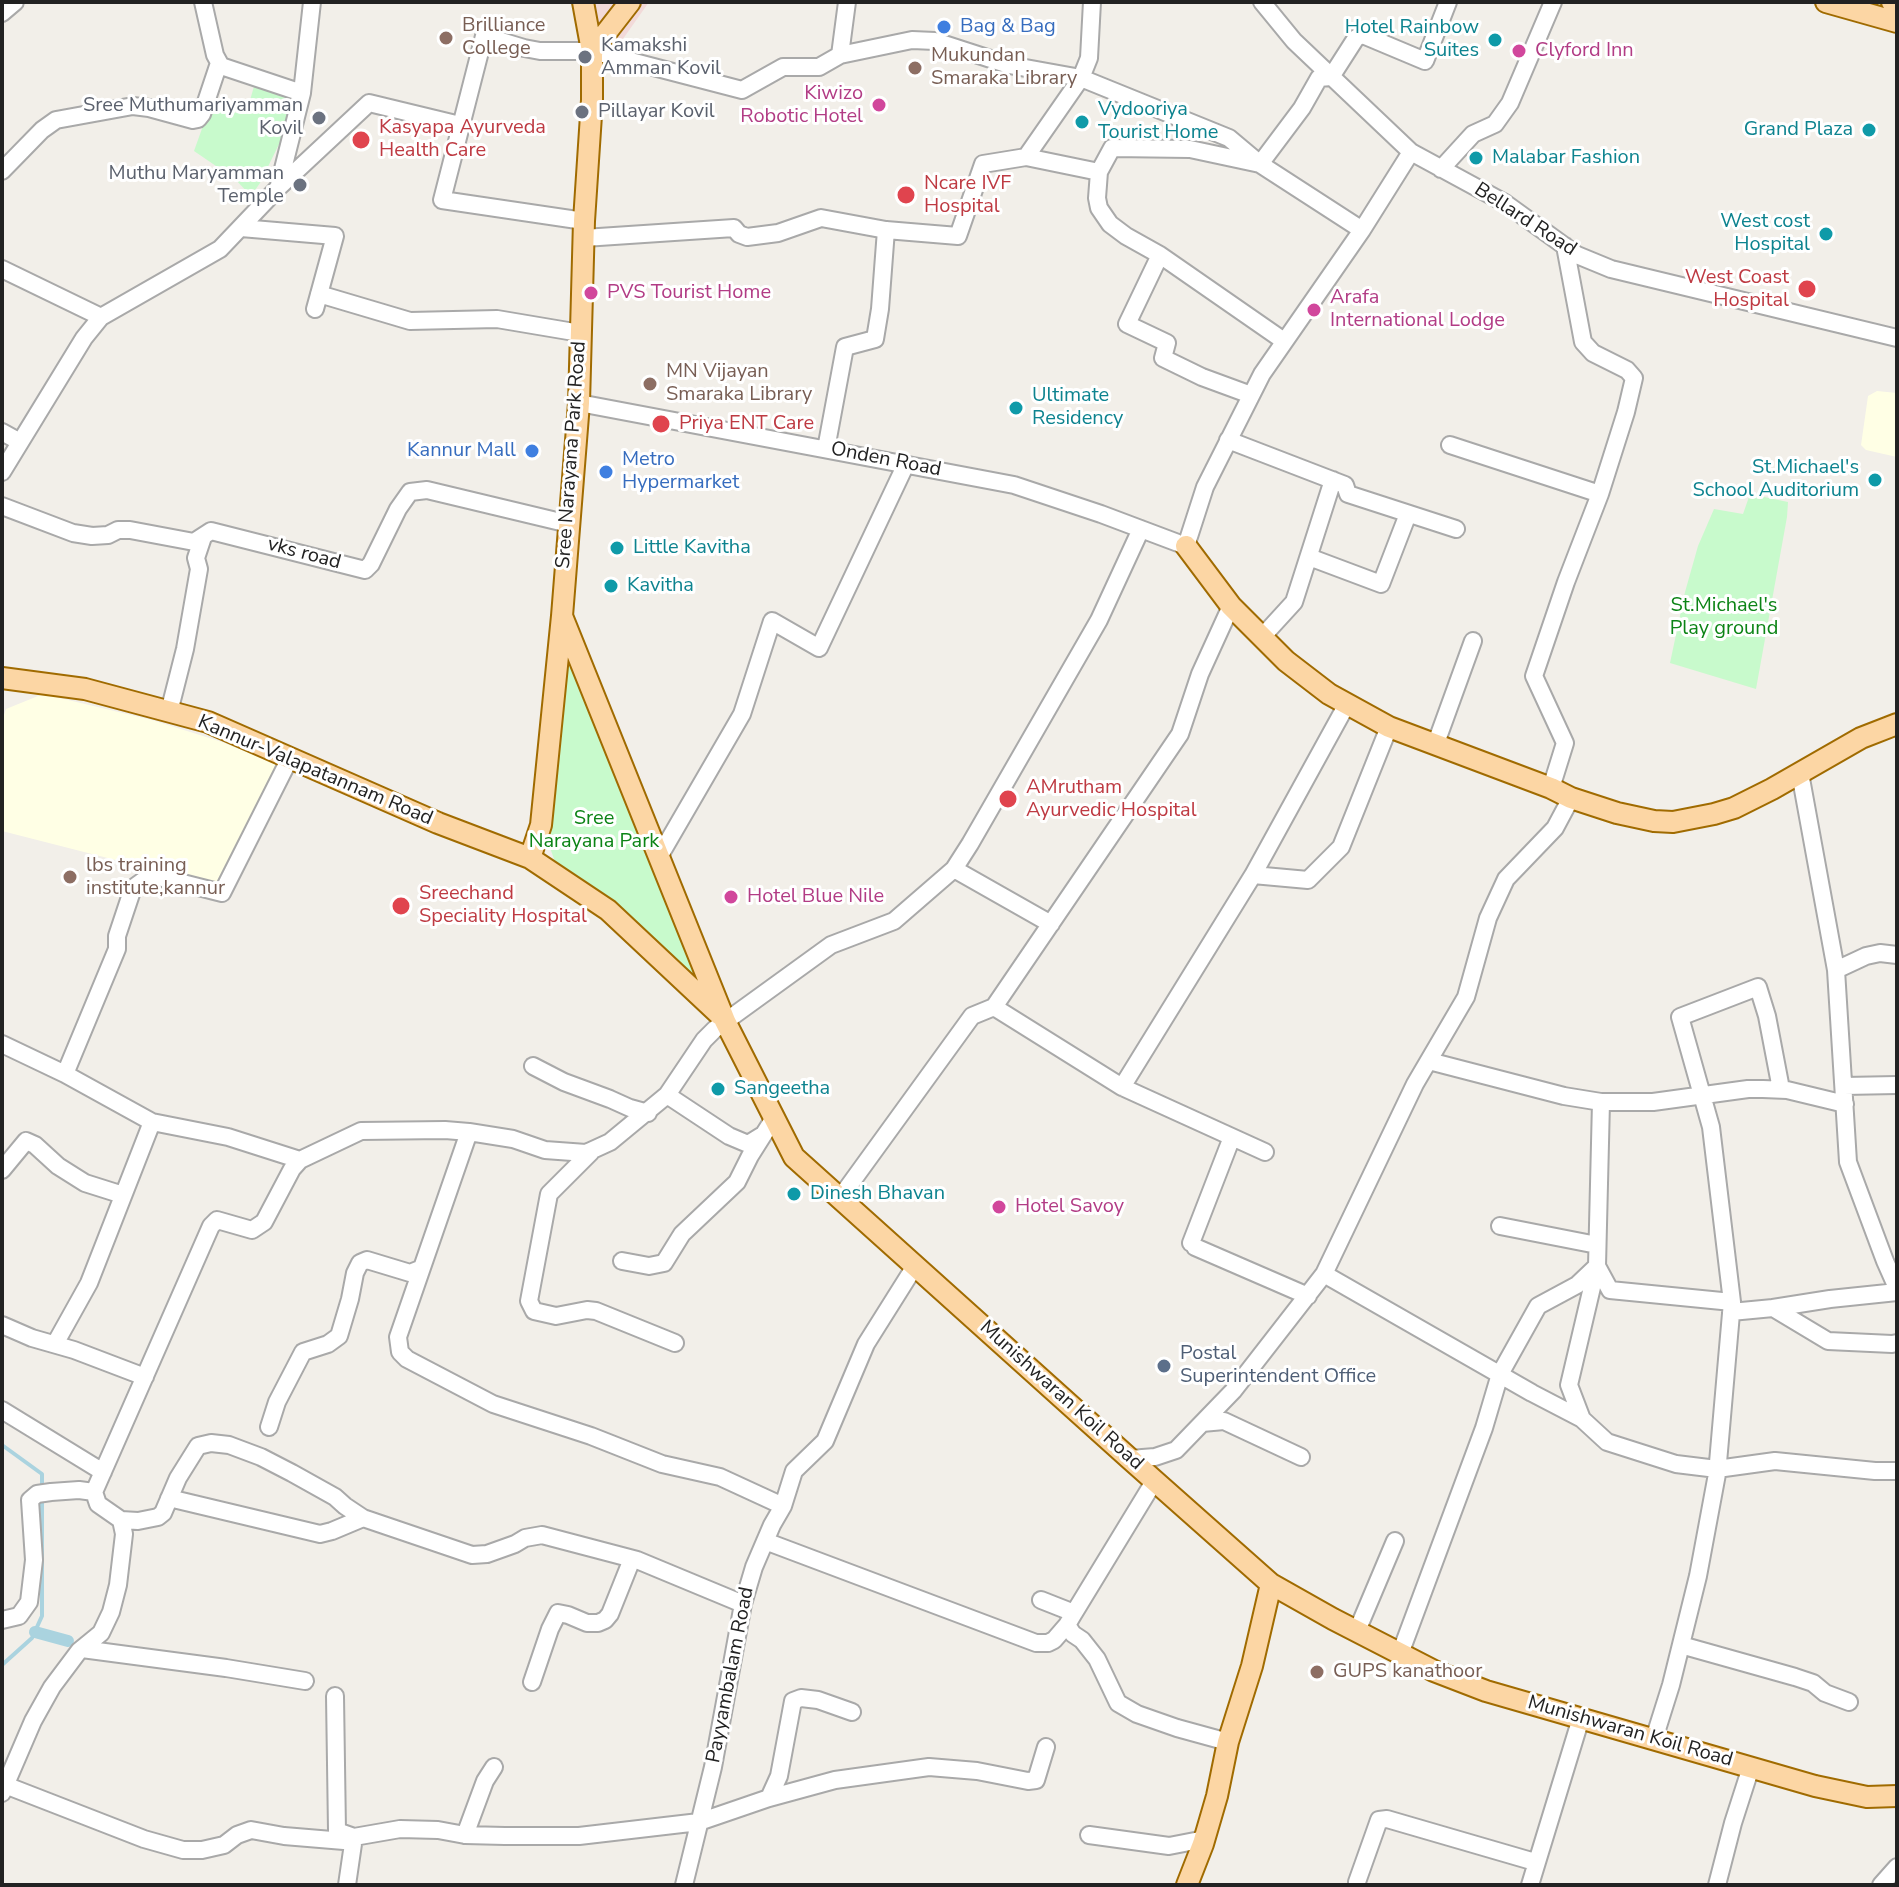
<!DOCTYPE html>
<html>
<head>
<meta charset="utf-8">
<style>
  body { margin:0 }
  #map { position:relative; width:1899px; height:1887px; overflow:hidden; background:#f2efe9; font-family:"Nunito Sans",sans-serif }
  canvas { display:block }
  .frame { position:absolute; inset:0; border:4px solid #222; pointer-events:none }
</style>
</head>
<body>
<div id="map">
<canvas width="1899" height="1887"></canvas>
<div class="frame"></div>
</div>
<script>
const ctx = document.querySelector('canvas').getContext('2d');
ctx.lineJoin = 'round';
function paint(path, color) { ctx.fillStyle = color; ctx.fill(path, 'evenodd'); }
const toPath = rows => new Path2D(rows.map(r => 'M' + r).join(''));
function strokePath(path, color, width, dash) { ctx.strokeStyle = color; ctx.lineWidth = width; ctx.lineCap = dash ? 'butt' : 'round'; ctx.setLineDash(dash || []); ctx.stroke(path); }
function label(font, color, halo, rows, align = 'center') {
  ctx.font = font + ' "Nunito Sans",sans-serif'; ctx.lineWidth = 6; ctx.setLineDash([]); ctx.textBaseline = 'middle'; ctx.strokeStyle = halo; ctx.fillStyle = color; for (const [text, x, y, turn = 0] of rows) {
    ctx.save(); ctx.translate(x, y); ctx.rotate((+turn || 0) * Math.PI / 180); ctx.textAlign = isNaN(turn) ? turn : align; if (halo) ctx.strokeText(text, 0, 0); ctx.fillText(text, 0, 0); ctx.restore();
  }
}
paint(toPath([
  [595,2,649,2,618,46,588,9,590,10]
]), '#f2dad9');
paint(toPath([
  [1877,391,1897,393,1897,457,1866,450,1861,445,1868,396],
  [43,694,152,720,222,742,276,764,221,887,2,831,2,721,6,709]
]), '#ffffe5');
paint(toPath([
  [255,83,283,93,292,98,284,134,260,183,251,196,235,179,194,151,209,109,246,114],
  [1750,494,1788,502,1787,517,1756,689,1670,663,1685,592,1698,546,1714,509,1743,514],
  [565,633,719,1011,613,905,555,862,546,836]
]), '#c8facc');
strokePath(toPath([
  [2,1445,42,1474,42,1490],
  [2,1665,32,1638,42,1616,42,1499]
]), '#aad3df', 4);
strokePath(toPath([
  [35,1632,68,1641]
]), '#aad3df', 12);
const minor = toPath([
  [203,2,215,55,221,66,302,93],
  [1262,2,1294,41,1411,152,1505,203,1577,255,1611,269,1897,338],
  [2,13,15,2],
  [840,55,847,2],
  [1026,157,1099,172,1097,198,1099,208,1110,224,1126,236,1160,255,1284,341],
  [1441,169,1473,134,1495,124,1510,103,1553,2],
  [2,171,42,130,56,120,133,106,149,108,193,120,198,119,202,114,219,63],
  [1099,172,1112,148,1190,149,1260,164,1362,230],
  [279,185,302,93,312,2],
  [584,221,442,200,484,36,524,48,540,51,592,51,742,90,783,67,819,67,840,55,912,40,935,41,1009,65,1081,78,1229,138,1260,164,1302,108,1319,78,1331,77,1356,38,1363,35,1425,61,1448,2],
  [241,228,335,236,315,309],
  [584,238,734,228,739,234,747,237,778,233,821,218,886,230,958,236,983,164,1026,157,1081,78,1089,58,1092,2],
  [1160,255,1127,324,1167,343,1163,358,1202,377,1251,395],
  [2,269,101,317],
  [319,294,410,321,497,319,580,333],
  [579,403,1014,485,1101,514,1186,546,1205,487,1262,374,1362,230,1411,152],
  [2,432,20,442],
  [1228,440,1345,485,1348,494,1456,529],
  [1450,445,1600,494],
  [826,449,845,347,875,339,880,309,886,230],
  [2,472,84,338,101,317,220,249,279,187,369,103,460,125],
  [2,506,73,533,92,536,108,535,118,530,130,530,194,542,211,531,365,570,371,564,398,509,410,492,427,490,569,524],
  [1309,557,1381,584,1408,514],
  [1231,606,1200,674,1180,734,994,1007,1122,1087,1253,875,1308,880,1341,847,1389,727],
  [1262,637,1294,602,1333,480],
  [169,712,185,649,199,569,196,558,203,537],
  [1436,743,1473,641],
  [290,758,222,893,151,875,133,888,117,936,117,949,65,1074,152,1122,228,1137,300,1160],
  [1800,773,1836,970,1848,1162,1885,1261,1897,1288],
  [1551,788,1565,743,1534,676,1566,582,1600,494,1626,412,1634,378,1627,370,1593,353,1583,342,1565,246],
  [659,857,742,714,772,621,819,648,906,464],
  [954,869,1051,924],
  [1253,875,1347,704],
  [1836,970,1866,956,1880,953,1897,955],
  [2,1044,65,1074],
  [1429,1061,1564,1096,1601,1102,1597,1266,1610,1290,1732,1302],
  [533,1066,564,1082,610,1099,630,1108,648,1113],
  [1844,1086,1897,1085],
  [1122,1087,1265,1152],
  [667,1095,729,1136,748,1144,761,1136],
  [1601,1102,1653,1102,1748,1089,1763,1089,1787,1090,1845,1104],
  [469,1132,398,1337,400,1352,407,1359,493,1404,591,1436,662,1464,720,1477,783,1506],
  [591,1152,549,1194,529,1301,534,1311,556,1316,587,1310,596,1311,675,1343],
  [2,1170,26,1141,35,1145,58,1166,85,1183,123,1195],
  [840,1198,972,1016,994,1007],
  [1500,1226,1597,1245],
  [1191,1243,1232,1137],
  [1195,1247,1308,1296],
  [622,1261,649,1266,664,1263,682,1234,737,1182,750,1156,774,1118],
  [1324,1274,1532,1393,1582,1419,1607,1442,1676,1464,1717,1469,1775,1461,1875,1471,1897,1471],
  [1773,1308,1830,1299,1897,1292],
  [1731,1312,1773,1308,1828,1341,1892,1344,1897,1343],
  [2,1325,32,1338,74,1350,145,1377],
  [55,1344,89,1283,152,1122],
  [2,1410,103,1472],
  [1582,1419,1569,1385,1597,1266],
  [1202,1423,1224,1421,1301,1457],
  [269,1427,277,1402,303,1352,328,1344,339,1336,350,1299,355,1273,360,1263,367,1260,410,1273,420,1269],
  [1130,1459,1155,1457,1176,1450,1233,1391,1324,1274,1415,1084,1466,997,1488,918,1506,879,1555,828,1571,798],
  [169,1498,320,1534,332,1531,363,1518],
  [121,1520,138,1521,158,1517,163,1513,178,1478,198,1446,211,1443,229,1445,261,1457,292,1473,335,1497,345,1506,363,1518,472,1555,487,1554,515,1544,525,1538,542,1535,637,1560,743,1604],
  [765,1541,1036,1643,1048,1643,1054,1640,1067,1625],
  [1041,1600,1074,1613,1067,1625,1073,1634,1082,1640,1097,1659,1118,1703,1137,1714,1177,1728,1228,1742],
  [1074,1613,1155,1480],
  [2,1620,19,1616,29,1602,34,1560,30,1500,37,1494,51,1492,79,1490,94,1492],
  [1357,1631,1395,1541],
  [1681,1645,1795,1677,1813,1683,1825,1693,1849,1702],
  [82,1649,226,1668,305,1681],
  [1400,1654,1484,1428,1500,1374,1538,1306,1577,1285,1597,1266],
  [532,1682,550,1629,558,1613,568,1615,587,1623,598,1623,605,1620,610,1614,632,1559],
  [335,1696,337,1831,354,1837,347,1885],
  [1654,1739,1671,1685,1698,1576,1717,1474,1732,1302,1711,1127,1680,1017,1758,987,1767,1016,1781,1089],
  [5,1785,144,1839,183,1850,202,1850,224,1845,237,1835,251,1830,284,1836,344,1841,354,1837,400,1829,438,1830,465,1835,505,1836,579,1836,699,1822,769,1798,835,1780,929,1767,977,1771,1028,1781,1036,1780,1046,1747],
  [2,1793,33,1721,52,1687,79,1651,101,1633,111,1612,118,1585,124,1534,121,1520,98,1504,94,1492,211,1226,217,1220,252,1230,264,1222,292,1169,300,1160,361,1131,445,1130,469,1132,513,1139,545,1150,586,1153,610,1142,667,1095,704,1040,715,1029,831,945,894,921,954,869,970,844,1099,620,1141,529],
  [769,1798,779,1776,793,1701,801,1698,818,1700,852,1712],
  [465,1835,485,1781,494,1767],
  [1089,1835,1169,1846,1205,1839],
  [1357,1882,1379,1820,1387,1819,1535,1862],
  [684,1885,713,1767,743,1604,754,1567,772,1525,783,1506,794,1471,825,1441,866,1344,915,1266],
  [1530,1885,1581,1718],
  [1717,1885,1733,1823,1751,1767],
  [1881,1885,1897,1867]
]);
const major = toPath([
  [1826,2,1897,22],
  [1892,2,1897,3],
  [592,51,630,2],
  [1186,546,1231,606,1286,661,1329,694,1389,727,1551,788,1571,798,1617,813,1654,821,1673,822,1714,814,1734,808,1772,789,1861,738,1897,724],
  [562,616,725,1021,794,1157,1130,1459,1271,1584,1333,1619,1434,1671,1486,1691,1815,1786,1867,1797,1897,1796],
  [2,678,85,689,208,722,438,823,530,858,608,910,720,1015],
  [530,858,541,825,562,616,579,403,584,221,592,100,592,51,583,2],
  [1187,1885,1203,1844,1217,1796,1228,1742,1252,1666,1271,1584]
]);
strokePath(minor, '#a9a9a9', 20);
strokePath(major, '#a06b00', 24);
strokePath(minor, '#fff', 16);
strokePath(major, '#fcd6a4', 20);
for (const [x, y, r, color] of [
  [944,27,8,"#3f7fe0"],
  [446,38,8,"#8d6e63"],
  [1495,40,8,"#0f9aa8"],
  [1519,51,8,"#d1479c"],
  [585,57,8,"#6b7280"],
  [915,68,8,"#8d6e63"],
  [879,105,8,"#d1479c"],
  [582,112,8,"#6b7280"],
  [319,118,8,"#6b7280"],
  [1082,122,8,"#0f9aa8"],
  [1869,130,8,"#0f9aa8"],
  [361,140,10,"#e0444e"],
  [1476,158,8,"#0f9aa8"],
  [300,185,8,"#6b7280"],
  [906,195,10,"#e0444e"],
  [1826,234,8,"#0f9aa8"],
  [1807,289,10,"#e0444e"],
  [591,293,8,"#d1479c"],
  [1314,310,8,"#d1479c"],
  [650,384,8,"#8d6e63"],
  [1016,408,8,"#0f9aa8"],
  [661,424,10,"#e0444e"],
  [532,451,8,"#3f7fe0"],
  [606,472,8,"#3f7fe0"],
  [1875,480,8,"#0f9aa8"],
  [617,548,8,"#0f9aa8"],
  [611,586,8,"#0f9aa8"],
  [1008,799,10,"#e0444e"],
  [70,877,8,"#8d6e63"],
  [731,897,8,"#d1479c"],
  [401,906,10,"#e0444e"],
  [718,1089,8,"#0f9aa8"],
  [794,1194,8,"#0f9aa8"],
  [999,1207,8,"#d1479c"],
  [1164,1366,8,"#5c6f8a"],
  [1317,1672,8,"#8d6e63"]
]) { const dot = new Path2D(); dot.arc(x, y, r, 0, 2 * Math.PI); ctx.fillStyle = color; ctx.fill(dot); strokePath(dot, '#fff', 3); }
label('20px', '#785e54', '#fff', [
  ["Brilliance",462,26],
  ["College",462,49],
  ["Mukundan",931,56],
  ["Smaraka Library",931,79],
  ["MN Vijayan",666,372],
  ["Smaraka Library",666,395],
  ["lbs training",86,866],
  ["institute,kannur",86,889],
  ["GUPS kanathoor",1333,1672]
], 'left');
label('20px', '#366cbe', '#fff', [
  ["Bag & Bag",960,27],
  ["Kannur Mall",516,451,"right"],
  ["Metro",622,460],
  ["Hypermarket",622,483]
], 'left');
label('20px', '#0d838f', '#fff', [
  ["Hotel Rainbow",1479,28,"right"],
  ["Suites",1479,51,"right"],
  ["Vydooriya",1098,110],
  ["Tourist Home",1098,133],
  ["Grand Plaza",1853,130,"right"],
  ["Malabar Fashion",1492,158],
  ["West cost",1810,222,"right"],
  ["Hospital",1810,245,"right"],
  ["Ultimate",1032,396],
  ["Residency",1032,419],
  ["St.Michael's",1859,468,"right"],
  ["School Auditorium",1859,491,"right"],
  ["Little Kavitha",633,548],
  ["Kavitha",627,586],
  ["Sangeetha",734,1089],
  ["Dinesh Bhavan",810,1194]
], 'left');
label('20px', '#5b616d', '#fff', [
  ["Kamakshi",601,46],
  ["Amman Kovil",601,69],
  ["Sree Muthumariyamman",303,106,"right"],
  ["Kovil",303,129,"right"],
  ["Pillayar Kovil",598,112],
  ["Muthu Maryamman",284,174,"right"],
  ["Temple",284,197,"right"]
], 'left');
label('20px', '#b23c85', '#fff', [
  ["Clyford Inn",1535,51],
  ["Kiwizo",863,94,"right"],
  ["Robotic Hotel",863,117,"right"],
  ["PVS Tourist Home",607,293],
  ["Arafa",1330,298],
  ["International Lodge",1330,321],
  ["Hotel Blue Nile",747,897],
  ["Hotel Savoy",1015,1207]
], 'left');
label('20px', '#be3a42', '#fff', [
  ["Kasyapa Ayurveda",379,128],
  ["Health Care",379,151],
  ["Ncare IVF",924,184],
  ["Hospital",924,207],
  ["West Coast",1789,278,"right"],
  ["Hospital",1789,301,"right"],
  ["Priya ENT Care",679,424],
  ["AMrutham",1026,788],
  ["Ayurvedic Hospital",1026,811],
  ["Sreechand",419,894],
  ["Speciality Hospital",419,917]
], 'left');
label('20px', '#222', '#fff', [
  ["Bellard Road",1525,220,33],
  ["Sree Narayana Park Road",572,455,-86],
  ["Onden Road",886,460,11],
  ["vks road",304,554,15],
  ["Kannur-Valapatannam Road",315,771,23],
  ["Munishwaran Koil Road",1061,1396,42],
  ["Payyambalam Road",731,1675,-79],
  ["Munishwaran Koil Road",1630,1732,16]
]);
label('20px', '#0c8416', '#fff', [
  ["St.Michael's",1724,606],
  ["Play ground",1724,629],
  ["Sree",594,819],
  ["Narayana Park",594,842]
]);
label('20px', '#4e5e75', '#fff', [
  ["Postal",1180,1354],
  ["Superintendent Office",1180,1377]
], 'left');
</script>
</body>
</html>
